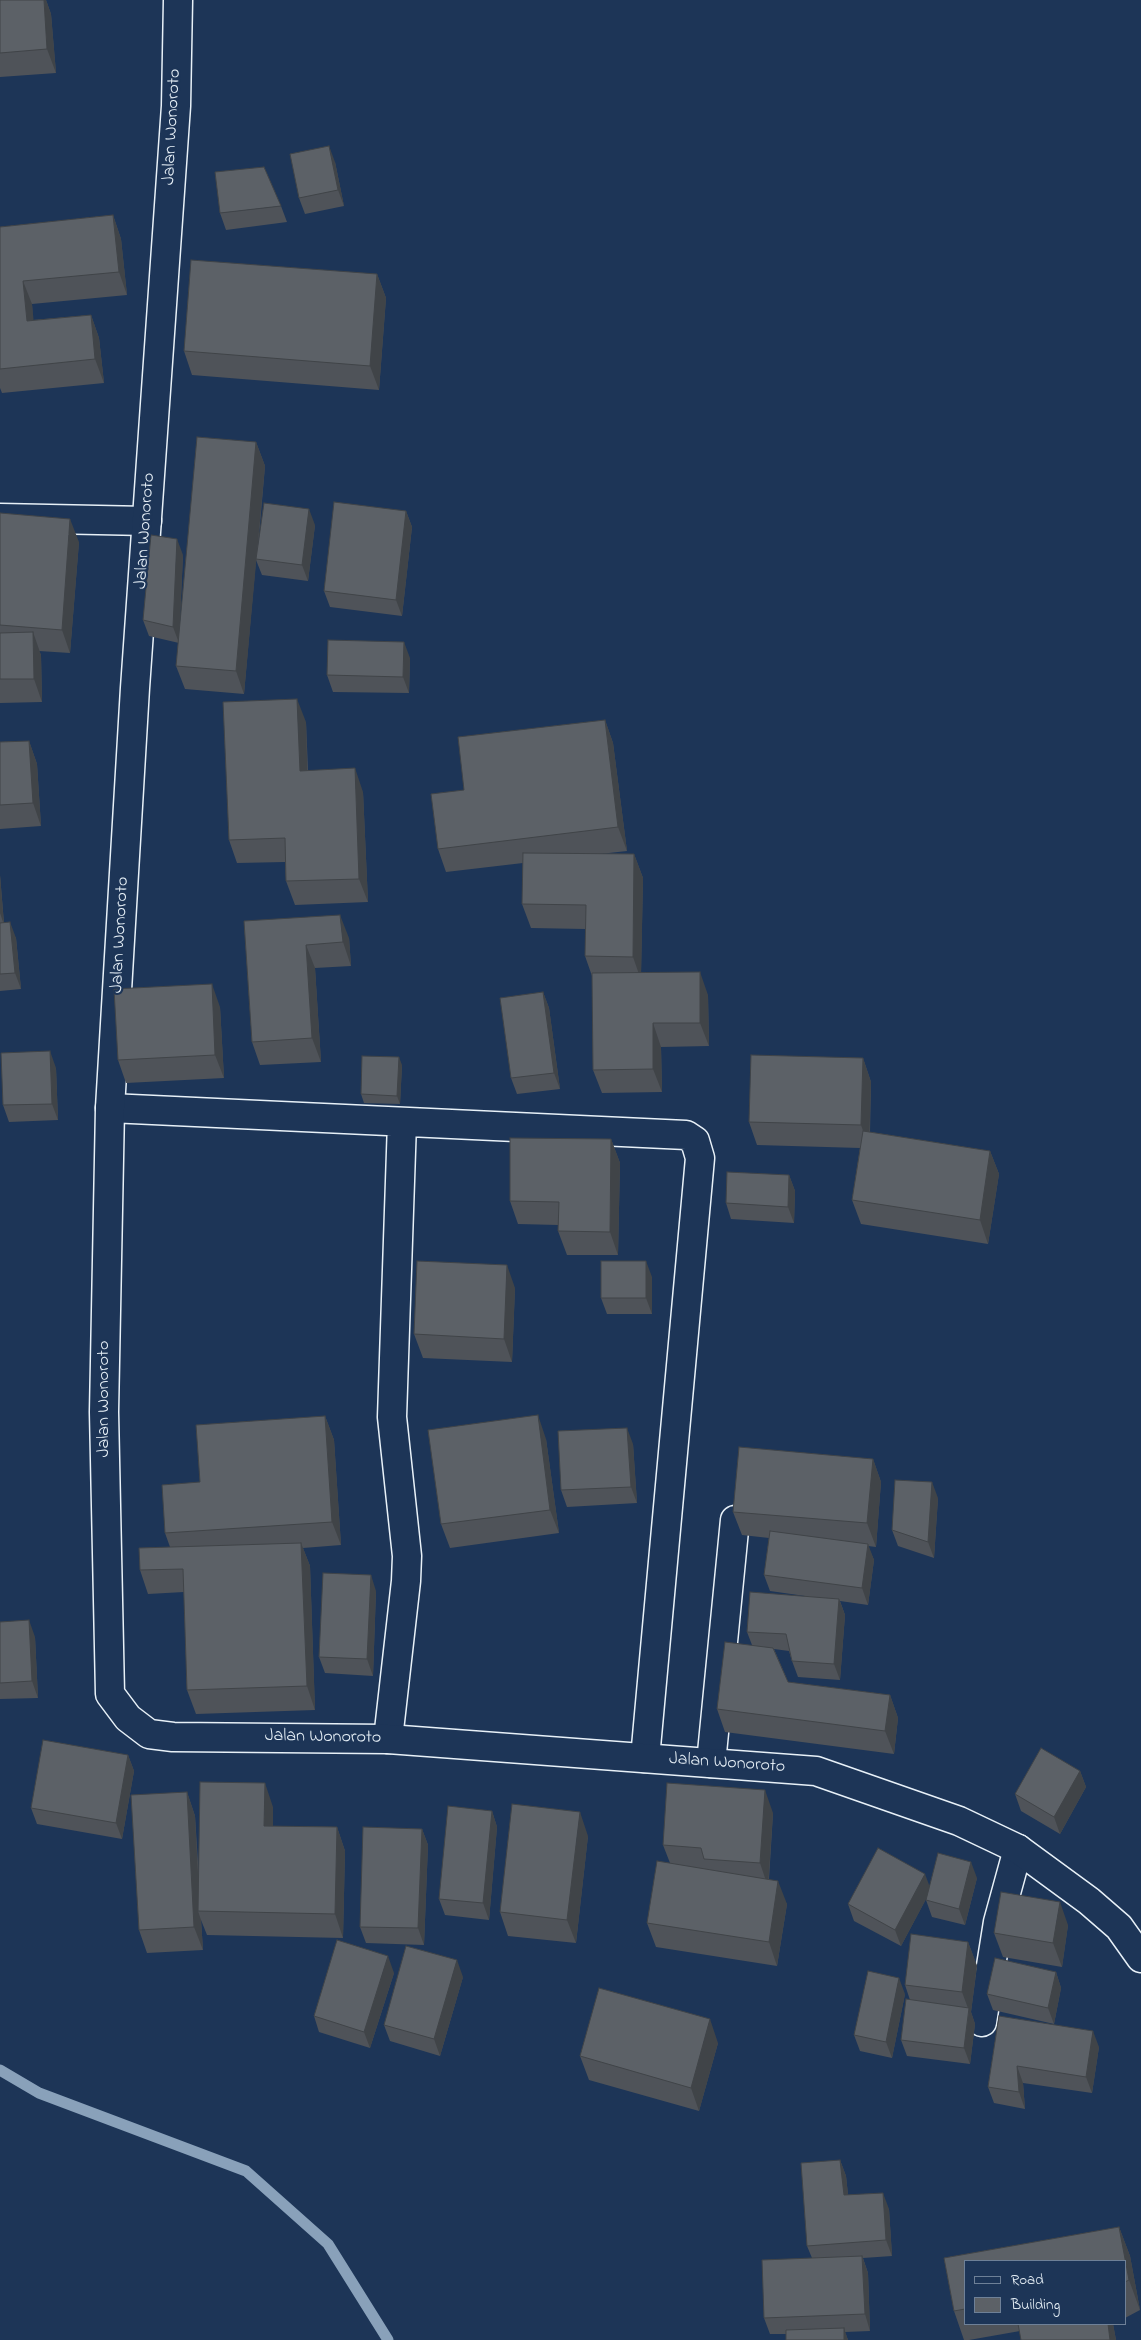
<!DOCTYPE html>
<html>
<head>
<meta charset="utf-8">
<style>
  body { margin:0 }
  #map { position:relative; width:1141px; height:2340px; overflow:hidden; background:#1d3557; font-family:"Indie Flower",sans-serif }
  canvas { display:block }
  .legend { position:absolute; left:964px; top:2260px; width:162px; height:65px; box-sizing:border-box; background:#1d3557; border:1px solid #6e8097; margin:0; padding:6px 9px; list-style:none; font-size:15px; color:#e8f1f8 }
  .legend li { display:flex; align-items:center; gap:10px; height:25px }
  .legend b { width:25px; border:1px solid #6e8097 }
</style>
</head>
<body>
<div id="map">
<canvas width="1141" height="2340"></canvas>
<ul class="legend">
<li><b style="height:6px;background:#1d3557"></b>Road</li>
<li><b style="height:14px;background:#5c6167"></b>Building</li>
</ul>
</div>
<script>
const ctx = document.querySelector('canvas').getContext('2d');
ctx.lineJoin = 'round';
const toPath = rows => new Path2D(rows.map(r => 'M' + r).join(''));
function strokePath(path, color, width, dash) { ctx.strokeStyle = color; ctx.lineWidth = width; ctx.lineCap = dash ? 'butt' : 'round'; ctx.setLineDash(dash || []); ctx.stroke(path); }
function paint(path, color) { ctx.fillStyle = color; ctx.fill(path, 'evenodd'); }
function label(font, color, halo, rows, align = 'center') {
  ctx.font = font + ' "Indie Flower",sans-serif'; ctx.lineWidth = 4.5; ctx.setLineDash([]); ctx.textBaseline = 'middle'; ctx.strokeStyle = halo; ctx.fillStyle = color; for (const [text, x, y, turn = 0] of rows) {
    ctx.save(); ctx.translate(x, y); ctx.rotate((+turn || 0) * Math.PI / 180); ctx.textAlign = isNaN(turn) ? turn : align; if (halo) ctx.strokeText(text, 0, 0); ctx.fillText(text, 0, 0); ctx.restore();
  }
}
strokePath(toPath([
  [0,2070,39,2093,246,2171,328,2244,388,2340]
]), '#89a1ba', 11);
const street = toPath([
  [0,518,147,521],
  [110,1108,686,1135,695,1141,700,1158,645,1758],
  [388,1739,406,1581,407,1556,392,1417,402,1122],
  [711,1763,735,1520],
  [982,2022,998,1922,1018,1849]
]);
const secondary = toPath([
  [178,0,176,106,135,688,110,1108,104,1412,110,1694,128,1718,149,1734,173,1737,388,1739,816,1771,959,1821,1018,1849,1089,1901,1119,1927,1141,1958]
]);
strokePath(street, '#e8f1f8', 31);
strokePath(secondary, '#e8f1f8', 31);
strokePath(street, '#1d3557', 28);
strokePath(secondary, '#1d3557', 28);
paint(toPath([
  [0,0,46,0,51,14,56,73,0,77],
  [335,162,344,206,305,214,299,198],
  [281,206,287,222,226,230,220,213],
  [113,215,121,239,127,295,32,304,33,320,91,315,99,338,104,383,2,393,0,388,0,227],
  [377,274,386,298,379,390,192,375,184,351],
  [256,442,265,466,258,547,315,525,308,581,262,575,256,560,244,694,185,689,176,666,179,643,149,636,143,620,183,555,179,639],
  [406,511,412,527,402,616,330,607,324,591],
  [0,513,79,542,70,653,39,651,41,655,42,702,0,703],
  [410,658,409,693,333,692,327,675],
  [605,720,613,743,627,851,600,854,634,854,643,878,641,972,708,995,709,1046,661,1047,662,1092,602,1093,593,1070,592,976,585,956,585,929,531,928,522,904,523,863,446,872,438,849,464,790],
  [306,722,308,770,363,792,368,902,295,905,286,881,285,862,237,863,229,840],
  [29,741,37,764,41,826,0,829,0,742],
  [0,875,4,923,16,938,21,989,0,991],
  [244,921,349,938,351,966,315,968,321,1062,260,1065,252,1042],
  [543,992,549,1008,560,1089,517,1094,511,1078],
  [220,1007,224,1078,126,1083,118,1060],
  [863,1058,871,1082,870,1132,990,1151,999,1174,988,1244,861,1224,852,1200,860,1148,757,1145,749,1122],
  [402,1065,400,1104,364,1103,361,1094],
  [56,1068,58,1120,9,1122,3,1105],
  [611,1139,620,1163,618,1255,567,1255,558,1231,558,1225,518,1224,510,1201],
  [789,1175,795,1191,794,1223,731,1219,726,1203],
  [652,1277,652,1314,607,1314,601,1298],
  [515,1288,512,1362,423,1358,414,1334],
  [325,1416,334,1440,341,1545,303,1548,310,1566,315,1710,196,1714,187,1690,184,1592,148,1594,140,1570,170,1547,165,1533],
  [546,1439,559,1533,450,1548,441,1524],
  [633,1444,637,1503,567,1507,561,1490],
  [873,1459,881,1482,876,1547,868,1546,874,1560,868,1605,840,1601,845,1615,840,1680,798,1677,792,1661,789,1651,774,1649,788,1682,890,1695,898,1718,894,1754,725,1732,717,1709,752,1645,747,1632,805,1596,770,1591,764,1575,769,1538,742,1535,733,1512],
  [938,1498,934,1558,898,1546,892,1530],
  [376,1591,373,1676,325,1673,319,1657],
  [0,1622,35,1637,38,1698,0,1699],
  [128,1755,134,1771,122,1839,37,1824,31,1808],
  [1080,1771,1086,1787,1060,1834,1021,1811,1015,1794],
  [187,1792,195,1816,199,1878,273,1807,273,1826,337,1827,345,1851,343,1938,207,1935,201,1920,203,1950,147,1953,139,1930],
  [492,1811,497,1827,489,1920,445,1915,439,1899],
  [773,1813,769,1879,787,1904,777,1966,656,1947,647,1923,670,1863,663,1845],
  [422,1829,428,1845,424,1945,366,1943,360,1927],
  [588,1836,576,1943,508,1936,500,1912],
  [977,1878,965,1925,932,1917,926,1900,927,1897,901,1946,854,1921,848,1904,930,1887],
  [1068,1925,1062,1967,1003,1957,994,1933],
  [968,1942,977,1966,971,2012,975,2024,970,2064,907,2056,901,2040,910,2000,905,1985],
  [1056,1972,1061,1988,1054,2024,993,2010,987,1994],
  [394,1973,370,2048,319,2032,314,2016],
  [463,1977,440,2056,390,2041,384,2025],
  [905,1994,892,2058,860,2051,854,2035],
  [999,2016,1099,2047,1092,2093,1023,2083,1025,2109,994,2103,988,2087],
  [718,2043,699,2111,589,2080,580,2056],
  [840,2160,846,2176,848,2195,889,2209,892,2256,863,2258,868,2273,870,2331,845,2332,848,2340,786,2340,786,2334,770,2334,764,2318,812,2258,807,2246],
  [1119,2227,1130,2256,1140,2310,1125,2318,1125,2261,965,2261,965,2324,1113,2324,1116,2340,1021,2340,1020,2331,969,2340,964,2340,954,2311,944,2258]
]), '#4f5359');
paint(toPath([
  [44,0,46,0,51,14,56,73,47,49],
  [329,146,335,162,344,206,338,190],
  [113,215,121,239,127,295,119,272],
  [377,274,386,298,379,390,370,366],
  [23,281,32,304,36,344,27,321],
  [91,315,99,338,104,383,95,359],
  [256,442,265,466,244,694,236,671],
  [309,509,315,525,308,581,302,565],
  [406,511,412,527,402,616,396,600],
  [70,519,79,542,70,653,62,630],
  [177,539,183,555,179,643,173,627],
  [33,632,41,655,42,702,34,679],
  [404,642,410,658,409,693,403,677],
  [297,699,306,722,308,794,300,771],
  [605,720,613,743,627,851,618,827],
  [29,741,37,764,41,826,33,803],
  [355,768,363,792,368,902,359,879],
  [634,854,643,878,641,980,633,957],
  [0,875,4,925,0,913],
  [340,915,349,938,351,966,343,942],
  [10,922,16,938,21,989,15,973],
  [306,945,315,968,321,1062,312,1038],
  [700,972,708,995,709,1046,700,1023],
  [212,984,220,1007,224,1078,215,1055],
  [543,992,549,1008,560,1089,554,1073],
  [653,1023,661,1047,662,1092,653,1069],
  [50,1051,56,1068,58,1120,52,1104],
  [399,1057,402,1065,400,1104,397,1096],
  [863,1058,871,1082,869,1148,861,1125],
  [611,1139,620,1163,618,1255,610,1232],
  [990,1151,999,1174,988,1244,980,1220],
  [789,1175,795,1191,794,1223,788,1207],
  [646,1261,652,1277,652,1314,646,1298],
  [507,1265,515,1288,512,1362,504,1339],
  [538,1415,546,1439,559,1533,550,1510],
  [325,1416,334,1440,341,1545,332,1522],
  [627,1428,633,1444,637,1503,631,1487],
  [873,1459,881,1482,876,1547,867,1523],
  [932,1482,938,1498,934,1558,928,1542],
  [301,1543,310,1566,315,1710,307,1686],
  [868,1544,874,1560,868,1605,862,1588],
  [371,1575,376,1591,373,1676,367,1659],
  [839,1599,845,1615,840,1680,834,1664],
  [29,1620,35,1637,38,1698,32,1681],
  [890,1695,898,1718,894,1754,885,1731],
  [128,1755,134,1771,122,1839,116,1823],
  [1080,1771,1086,1787,1060,1834,1054,1817],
  [265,1783,273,1807,273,1849,264,1826],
  [765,1790,773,1813,768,1887,760,1863],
  [187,1792,195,1816,200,1911,198,1911,201,1920,203,1950,194,1927],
  [492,1811,497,1827,489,1920,483,1903],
  [580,1812,588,1836,576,1943,567,1920],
  [337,1827,345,1851,343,1938,335,1914],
  [422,1829,428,1845,424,1945,418,1928],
  [971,1862,977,1878,965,1925,959,1909],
  [925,1874,931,1890,901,1946,895,1930],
  [778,1881,787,1904,777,1966,769,1942],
  [1060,1902,1068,1925,1062,1967,1053,1943],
  [968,1942,977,1966,971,2012,975,2024,970,2064,964,2048,969,2011,962,1992],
  [388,1956,394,1973,370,2048,364,2032],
  [457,1960,463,1977,440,2056,434,2039],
  [1056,1972,1061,1988,1054,2024,1048,2008],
  [899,1978,905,1994,892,2058,886,2042],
  [710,2019,718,2043,699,2111,691,2088],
  [1093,2031,1099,2047,1092,2093,1086,2077],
  [1017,2066,1023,2083,1025,2109,1019,2092],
  [840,2160,846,2176,850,2212,844,2195],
  [883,2193,889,2209,892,2256,886,2240],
  [1119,2227,1130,2256,1140,2310,1129,2280],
  [862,2256,868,2273,870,2331,865,2314],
  [1108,2324,1113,2324,1116,2340,1110,2340],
  [844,2328,848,2340,844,2340]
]), '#404448');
const building = toPath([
  [0,0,44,0,47,49,0,53,0,0],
  [329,146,338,190,299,198,290,154,329,146],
  [264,167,281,206,220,213,215,172,264,167],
  [113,215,119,272,23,281,27,321,91,315,95,359,0,369,0,227,113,215],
  [191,260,377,274,370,366,184,351,191,260],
  [197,437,256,442,236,671,176,666,197,437],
  [334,502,406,511,396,600,324,591,334,502],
  [264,503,309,509,302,565,256,559,264,503],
  [0,513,70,519,62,630,0,625,0,513],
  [151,535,177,539,173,627,143,620,151,535],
  [33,632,34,679,0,679,0,633,33,632],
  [328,640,404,642,403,677,327,675,328,640],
  [297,699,300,771,355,768,359,879,286,881,285,838,229,840,223,702,297,699],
  [605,720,618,827,438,849,431,794,464,790,458,737,605,720],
  [29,741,33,803,0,805,0,742,29,741],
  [523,853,634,854,633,957,585,956,586,905,522,904,523,853],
  [340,915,343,942,306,945,312,1038,252,1042,244,921,340,915],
  [10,922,15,973,0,974,0,923,10,922],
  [700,972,700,1023,653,1023,653,1069,593,1070,592,973,700,972],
  [212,984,215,1055,118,1060,114,989,212,984],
  [543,992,554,1073,511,1078,500,998,543,992],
  [50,1051,52,1104,3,1105,1,1053,50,1051],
  [751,1055,863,1058,861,1125,749,1122,751,1055],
  [362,1056,399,1057,397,1096,361,1094,362,1056],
  [863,1131,990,1151,980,1220,852,1200,863,1131],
  [510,1138,611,1139,610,1232,558,1231,559,1202,510,1201,510,1138],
  [727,1172,789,1175,788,1207,726,1203,727,1172],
  [417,1261,507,1265,504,1339,414,1334,417,1261],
  [601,1261,646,1261,646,1298,601,1298,601,1261],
  [538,1415,550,1510,441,1524,428,1430,538,1415],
  [325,1416,332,1522,165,1533,162,1485,200,1482,196,1425,325,1416],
  [627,1428,631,1487,561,1490,558,1431,627,1428],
  [739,1447,873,1459,867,1523,733,1512,739,1447],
  [895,1480,932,1482,928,1542,892,1530,895,1480],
  [770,1531,868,1544,862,1588,764,1575,770,1531],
  [301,1543,307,1686,187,1690,183,1569,140,1570,139,1548,301,1543],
  [323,1573,371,1575,367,1659,319,1657,323,1573],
  [750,1592,839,1599,834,1664,792,1661,786,1634,747,1632,750,1592],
  [29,1620,32,1681,0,1683,0,1622,29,1620],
  [725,1642,773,1648,788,1682,890,1695,885,1731,717,1709,725,1642],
  [43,1740,128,1755,116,1823,31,1808,43,1740],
  [1041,1748,1080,1771,1054,1817,1015,1794,1041,1748],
  [200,1782,265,1783,264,1826,337,1827,335,1914,198,1911,200,1782],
  [667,1783,765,1790,760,1863,704,1859,701,1848,663,1845,667,1783],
  [187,1792,194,1927,139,1930,131,1795,187,1792],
  [512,1804,580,1812,567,1920,500,1912,512,1804],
  [448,1806,492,1811,483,1903,439,1899,448,1806],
  [363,1827,422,1829,418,1928,360,1927,363,1827],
  [878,1848,925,1874,895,1930,848,1904,878,1848],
  [938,1853,971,1862,959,1909,926,1900,938,1853],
  [657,1861,778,1881,769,1942,647,1923,657,1861],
  [1001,1892,1060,1902,1053,1943,994,1933,1001,1892],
  [911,1934,968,1942,962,1992,905,1985,911,1934],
  [337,1940,388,1956,364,2032,314,2016,337,1940],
  [406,1946,457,1960,434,2039,384,2025,406,1946],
  [995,1958,1056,1972,1048,2008,987,1994,995,1958],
  [868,1971,899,1978,886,2042,854,2035,868,1971],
  [599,1988,710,2019,691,2088,580,2056,599,1988],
  [906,1999,969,2008,964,2048,901,2040,906,1999],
  [999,2016,1093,2031,1086,2077,1017,2066,1019,2092,988,2087,999,2016],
  [840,2160,844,2195,883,2193,886,2240,807,2246,801,2163,840,2160],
  [1119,2227,1129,2280,1125,2282,1125,2261,965,2261,965,2309,954,2311,944,2258,1119,2227],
  [862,2256,865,2314,764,2318,762,2260,862,2256],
  [1018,2324,1108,2324,1110,2340,1021,2340,1018,2324],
  [844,2328,844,2340,786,2340,786,2330,844,2328]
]);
paint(building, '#5c6167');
strokePath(building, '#404448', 1);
label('18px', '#e8f1f8', '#1d3557', [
  ["Jalan Wonoroto",173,127,-87],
  ["Jalan Wonoroto",146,531,-86],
  ["Jalan Wonoroto",121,935,-87],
  ["Jalan Wonoroto",105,1399,-90],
  ["Jalan Wonoroto",323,1738,1],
  ["Jalan Wonoroto",727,1764,4]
]);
</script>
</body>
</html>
